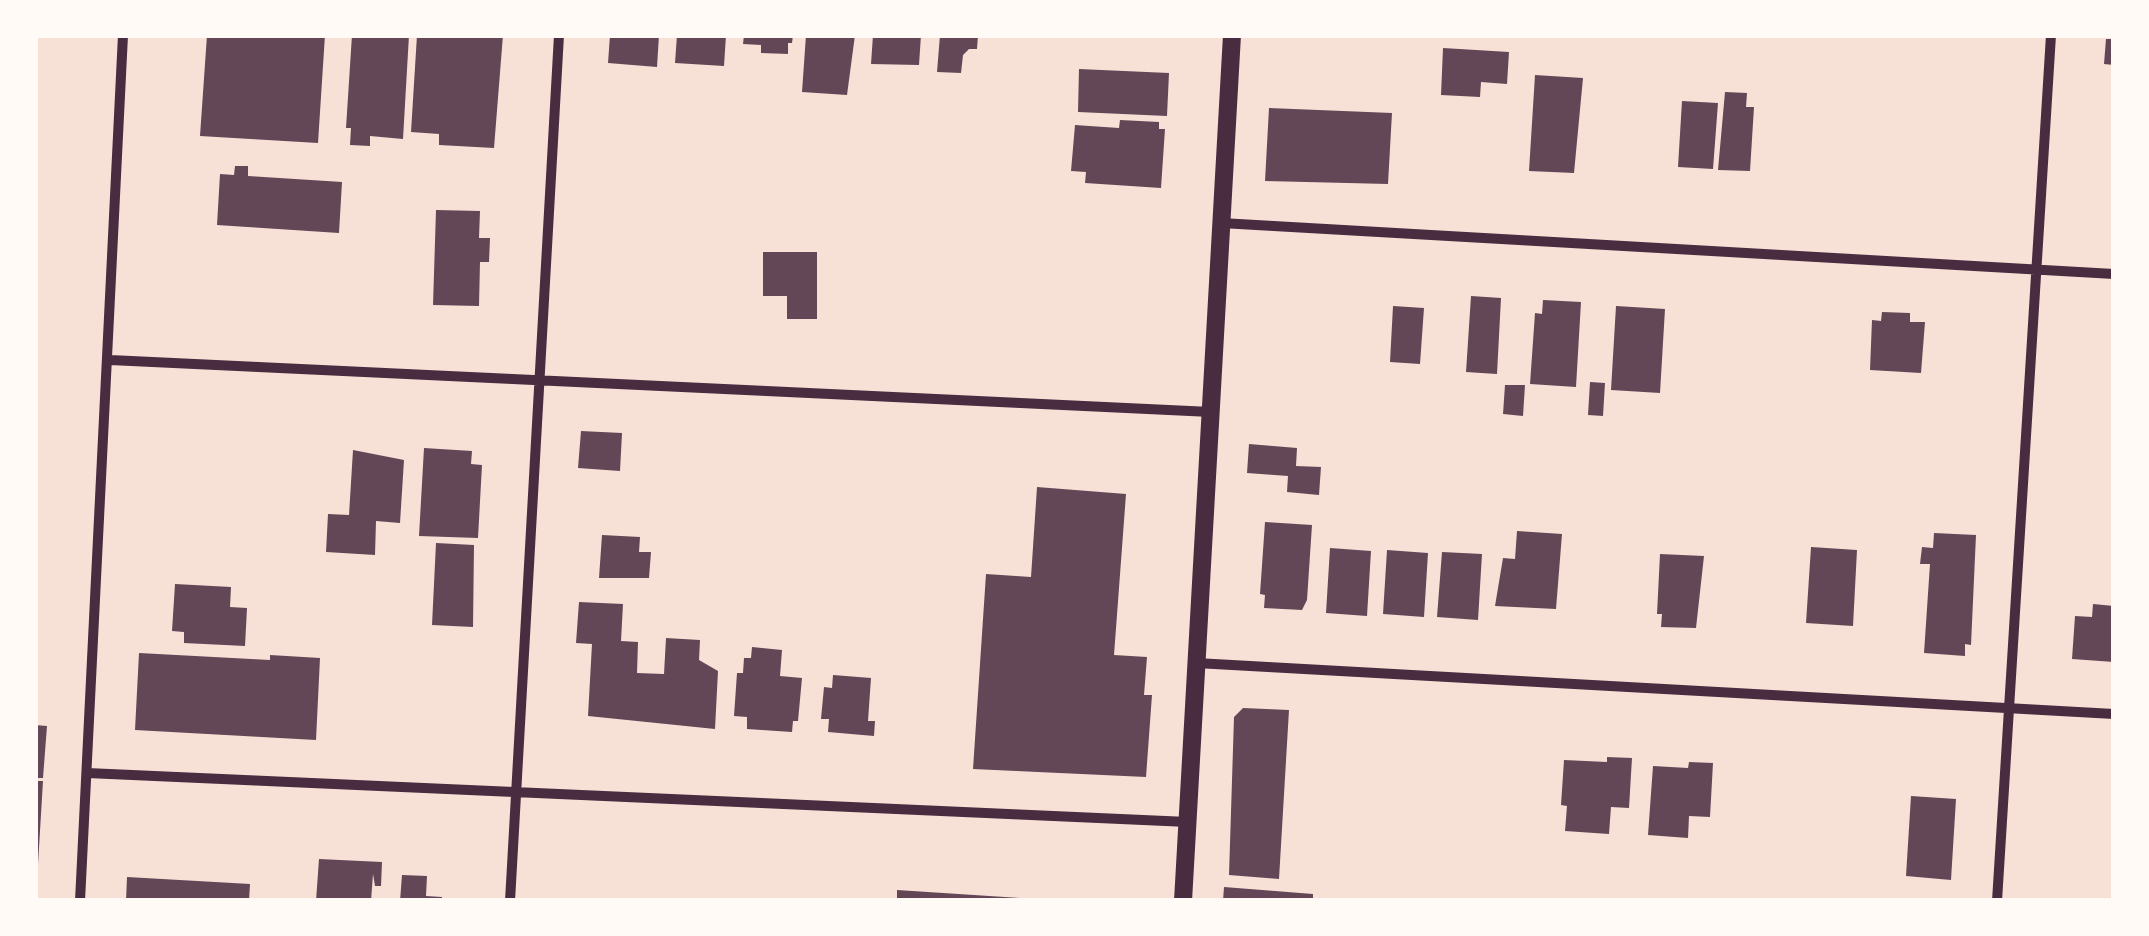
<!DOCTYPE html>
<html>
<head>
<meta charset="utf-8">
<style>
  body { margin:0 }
  #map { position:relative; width:2149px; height:936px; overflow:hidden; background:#f7e1d7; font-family:Bitter,serif }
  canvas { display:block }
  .frame { position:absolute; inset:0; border:38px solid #fffaf5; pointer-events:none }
</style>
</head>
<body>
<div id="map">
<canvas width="2149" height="936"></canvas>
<div class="frame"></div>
</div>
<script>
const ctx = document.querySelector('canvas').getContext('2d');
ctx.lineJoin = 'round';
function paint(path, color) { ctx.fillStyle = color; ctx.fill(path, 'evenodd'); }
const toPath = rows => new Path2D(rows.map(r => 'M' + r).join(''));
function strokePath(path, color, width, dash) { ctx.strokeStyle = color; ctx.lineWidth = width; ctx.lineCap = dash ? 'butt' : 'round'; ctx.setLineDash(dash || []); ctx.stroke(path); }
paint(toPath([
  [207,35,325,35,318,143,200,136],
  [352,35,409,35,403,139,370,136,370,146,350,145,351,128,346,128],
  [417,35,503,35,494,148,439,145,439,134,411,132],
  [610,35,659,35,657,67,608,63],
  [677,35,726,35,724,66,675,63],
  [744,35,793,35,792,43,788,43,788,54,761,53,761,45,743,44],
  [806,35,855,35,847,95,802,92],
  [873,35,921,35,919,65,871,64],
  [940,35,978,35,977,49,969,49,963,55,961,73,937,72],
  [2106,39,2114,39,2114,65,2104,64],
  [1443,48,1509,52,1507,84,1481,82,1480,97,1441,95],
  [1079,69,1169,73,1167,116,1078,112],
  [1535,75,1583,78,1574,173,1529,171],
  [1725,92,1747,93,1746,107,1754,107,1750,171,1718,170],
  [1682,101,1718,103,1713,169,1678,167],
  [1269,108,1392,113,1388,184,1265,181],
  [1120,120,1159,122,1159,129,1165,129,1161,188,1085,183,1086,172,1071,171,1075,125,1119,128],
  [235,166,248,166,248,176,342,182,339,233,217,225,220,174,234,175],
  [436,210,480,211,479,238,490,238,489,262,480,262,479,306,433,305],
  [763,252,817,252,817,319,787,319,787,296,763,296],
  [1471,296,1501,298,1497,374,1466,372],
  [1543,300,1581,302,1576,387,1530,384,1535,313,1542,314],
  [1393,306,1424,308,1420,364,1390,362],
  [1616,306,1665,309,1660,393,1611,390],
  [1882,312,1910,313,1910,322,1925,322,1921,373,1870,370,1872,320,1881,321],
  [1590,382,1605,383,1603,416,1588,415],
  [1505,385,1525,385,1523,416,1503,414],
  [581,431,622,433,620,471,578,468],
  [1249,444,1297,448,1296,466,1321,467,1319,495,1287,492,1288,476,1247,473],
  [424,448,472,451,471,464,482,465,478,538,419,536],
  [353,450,404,460,400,523,376,521,375,555,326,552,328,514,349,515],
  [1037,487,1126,494,1114,655,1147,657,1144,695,1152,695,1146,777,973,769,986,574,1031,577],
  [1265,522,1312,525,1307,600,1302,610,1264,608,1265,595,1260,594],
  [1517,531,1562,534,1556,609,1495,606,1503,558,1515,559],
  [1934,533,1976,535,1971,645,1965,644,1965,656,1924,653,1930,564,1920,564,1922,547,1933,548],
  [602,535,640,537,639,552,651,552,649,578,599,578],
  [436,543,474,545,473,627,432,625],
  [1811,547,1857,550,1853,626,1806,623],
  [1330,548,1371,551,1367,616,1326,613],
  [1387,550,1428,553,1424,617,1383,614],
  [1442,552,1482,554,1478,620,1437,617],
  [1660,554,1704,556,1696,628,1661,627,1662,614,1657,614],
  [175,584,231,587,230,607,247,608,245,646,184,643,184,632,172,631],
  [579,602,623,604,621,641,638,642,637,673,664,674,666,638,700,640,699,660,718,671,715,729,588,716,592,644,576,643],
  [2093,604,2114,606,2114,662,2072,659,2075,616,2092,617],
  [752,647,782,650,780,676,802,678,798,721,793,721,792,732,747,729,747,717,734,716,737,673,743,673,744,658,751,658],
  [139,653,270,660,270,655,320,658,316,740,135,730],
  [833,675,871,678,868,721,875,721,874,736,828,732,829,719,821,719,824,687,832,688],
  [1243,708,1289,710,1279,879,1229,875,1234,717],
  [35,725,47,726,43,778,35,778],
  [1607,757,1632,758,1629,808,1611,807,1609,834,1565,831,1567,806,1561,805,1564,760,1607,762],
  [1689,762,1713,763,1710,817,1689,816,1688,838,1648,835,1653,766,1688,768],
  [35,781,43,781,38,864,35,864],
  [1911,796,1956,799,1951,880,1906,876],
  [319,859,382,862,381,886,375,886,373,874,371,901,316,901],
  [402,875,427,876,426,896,442,897,442,901,400,901],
  [127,877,250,884,249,901,126,901],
  [1224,887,1313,894,1313,901,1223,901],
  [897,890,1020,898,1020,901,897,901]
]), '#644757');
strokePath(toPath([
  [1221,223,2114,274],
  [110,360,1211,412],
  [1196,663,2114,714],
  [87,773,1188,822],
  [80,901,123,35],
  [510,901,559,35],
  [1997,901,2051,35]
]), '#4a2c40', 10);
strokePath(toPath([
  [1183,901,1232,35]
]), '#4a2c40', 18);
</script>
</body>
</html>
